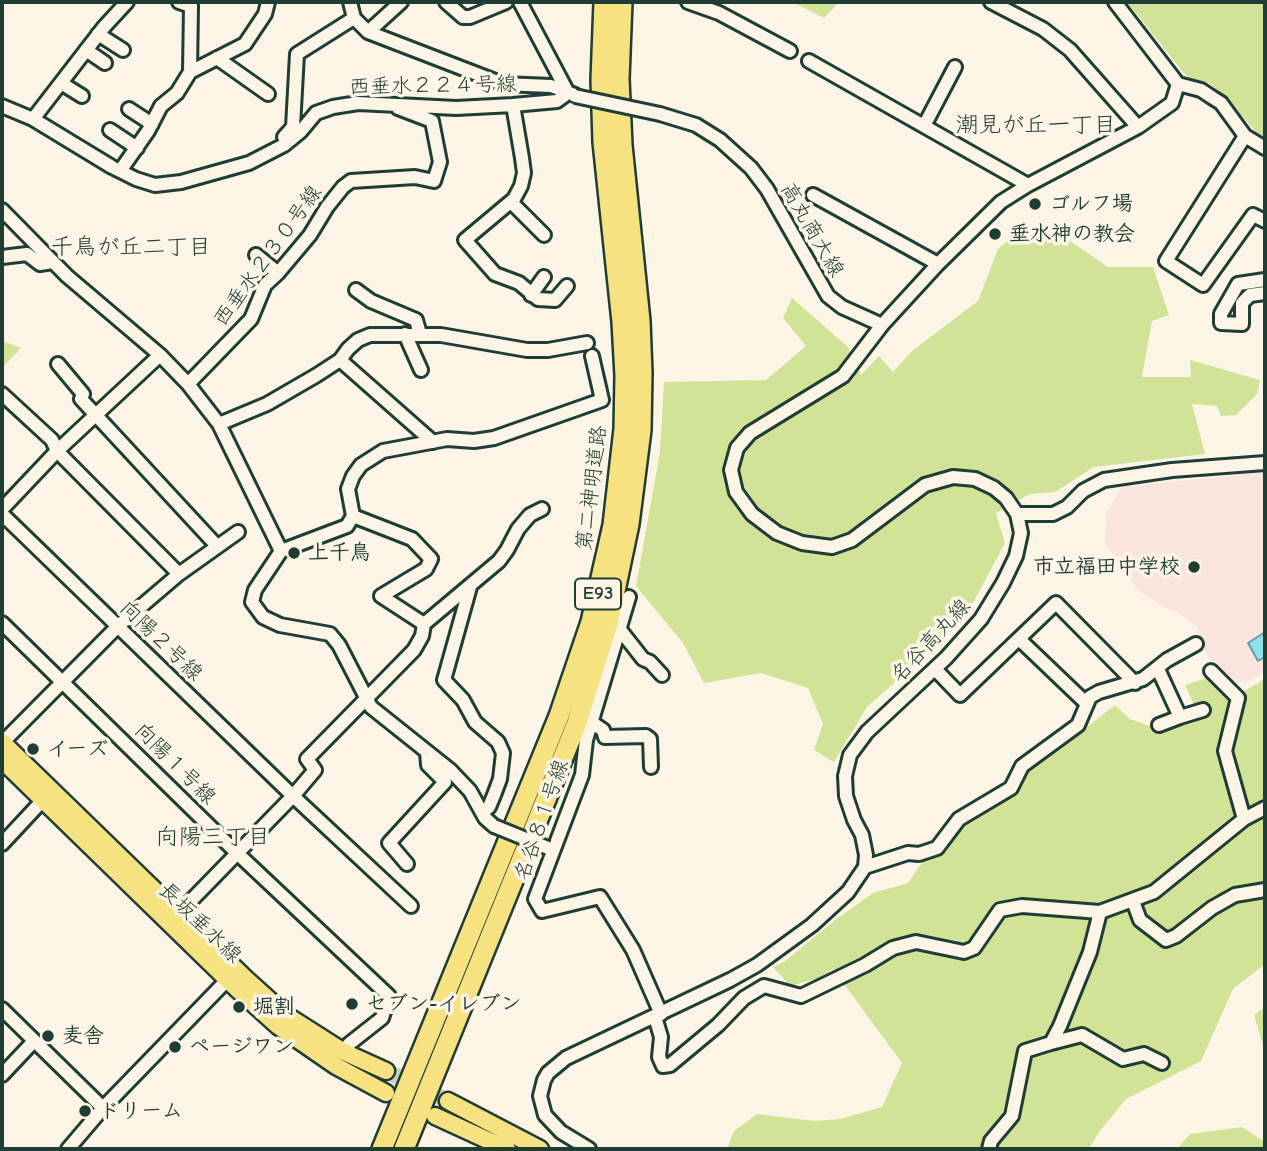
<!DOCTYPE html>
<html>
<head>
<meta charset="utf-8">
<style>
  body { margin:0 }
  #map { position:relative; width:1267px; height:1151px; overflow:hidden; background:#fcf5e5; font-family:"Comic Neue",sans-serif }
  canvas { display:block }
  .frame { position:absolute; inset:0; border:4px solid #1f3d34; pointer-events:none }
</style>
</head>
<body>
<div id="map">
<canvas width="1267" height="1151"></canvas>
<div class="frame"></div>
</div>
<script>
const ctx = document.querySelector('canvas').getContext('2d');
ctx.lineJoin = 'round';
function paint(path, color) { ctx.fillStyle = color; ctx.fill(path, 'evenodd'); }
const toPath = rows => new Path2D(rows.map(r => 'M' + r).join(''));
function strokePath(path, color, width, dash) { ctx.strokeStyle = color; ctx.lineWidth = width; ctx.lineCap = dash ? 'butt' : 'round'; ctx.setLineDash(dash || []); ctx.stroke(path); }
function label(font, color, halo, rows, align = 'center') {
  ctx.font = font + ' "Comic Neue","Klee One",sans-serif'; ctx.lineWidth = 7; ctx.setLineDash([]); ctx.textBaseline = 'middle'; ctx.strokeStyle = halo; ctx.fillStyle = color; for (const [text, x, y, turn = 0] of rows) {
    ctx.save(); ctx.translate(x, y); ctx.rotate((+turn || 0) * Math.PI / 180); ctx.textAlign = isNaN(turn) ? turn : align; if (halo) ctx.strokeText(text, 0, 0); ctx.fillText(text, 0, 0); ctx.restore();
  }
}
paint(toPath([
  [1265,472,1265,672,1246,682,1235,682,1207,656,1197,627,1178,612,1165,608,1140,592,1105,543,1106,513,1122,487]
]), '#fae4de');
paint(toPath([
  [792,2,839,2,824,18],
  [1127,2,1265,2,1265,137,1257,133,1227,99,1209,83,1188,78],
  [1021,230,1027,237,1067,239,1108,267,1153,267,1169,315,1152,321,1142,377,1191,377,1190,360,1260,380,1257,394,1236,415,1221,416,1217,406,1192,404,1205,454,1094,467,1055,492,1030,494,996,513,1005,543,973,603,926,655,867,707,834,762,814,750,823,724,808,688,761,673,704,683,683,643,636,586,660,452,664,382,766,380,806,346,783,318,792,298,848,347,861,375,879,356,893,372,912,351,978,301,998,249],
  [2,341,21,348,2,368],
  [1210,677,1230,699,1265,679,1265,964,1233,989,1201,1061,1126,1099,1099,1132,1089,1149,727,1149,734,1131,757,1114,814,1121,840,1119,882,1107,902,1063,833,969,819,978,790,986,773,967,784,962,835,920,873,893,908,883,934,845,980,817,1024,772,1056,752,1115,705,1130,719,1164,731,1199,716,1185,685],
  [1265,1007,1265,1052,1254,1015],
  [1242,1127,1265,1142,1265,1149,1177,1149,1190,1134]
]), '#d1e397');
const water = toPath([
  [1265,632,1265,657,1258,661,1248,643,1265,632]
]);
paint(water, '#90e0eb');
strokePath(water, '#639fa2', 2);
strokePath(toPath([
  [386,1071,448,1101]
]), '#d0d0c2', 16, [16, 8]);
const minor = toPath([
  [179,2,191,6,190,72],
  [350,2,354,18,368,32,503,84,551,86,575,95],
  [446,2,463,17,470,17,506,2],
  [520,2,568,93],
  [688,2,719,13,790,51],
  [991,2,1043,29,1070,50,1138,127],
  [1115,2,1178,84],
  [368,32,401,2],
  [98,34,123,50],
  [86,50,105,63],
  [217,58,268,94],
  [809,61,1028,185],
  [61,83,82,96],
  [1178,84,1201,90,1213,98,1221,103,1245,136,1265,148],
  [513,105,522,158,524,173,521,186,514,199,465,240,495,274,519,283,538,299,555,300,567,286],
  [2,106,33,119,112,167,136,179,155,185,181,182,249,163,284,145,301,131,316,113,333,107,358,103,456,108,513,105,557,101,568,93],
  [129,109,152,124],
  [660,114,696,125,720,140,751,168,767,189,828,296,842,307,882,325],
  [33,119,104,27,127,2],
  [924,126,955,67],
  [110,130,137,148],
  [1245,136,1166,261,1203,285,1253,215,1265,221],
  [284,137,293,127,297,54,354,18],
  [120,171,148,131,161,106,177,93,190,72,245,44,265,14,268,2],
  [813,195,938,264],
  [511,202,544,235],
  [2,210,67,276,160,355,188,384,219,424,281,551],
  [256,255,278,273],
  [2,257,27,254,40,264,52,262],
  [1265,280,1238,284,1221,314,1221,323,1242,324,1242,303,1250,295,1265,293],
  [356,290,371,301,416,320,420,334],
  [531,295,544,277],
  [405,334,421,370],
  [340,360,433,442],
  [58,364,83,394,81,399,217,546],
  [188,384,251,319,265,285,278,273,310,235,327,207,343,187,351,181,415,177,434,181,440,162,432,121,398,108],
  [2,394,52,440,57,451,179,574],
  [219,424,267,404,317,375,340,360,348,349,358,340,370,335,441,335,527,350,548,350,587,343],
  [2,509,57,451,160,355],
  [2,514,293,796,411,906],
  [1017,514,1053,514,1067,507,1083,491,1104,480,1172,470,1265,463],
  [353,516,412,539,431,559,426,569,381,596,424,624],
  [281,551,347,526,353,516,348,489,353,476,361,465,383,451,447,439,474,441,494,438,602,400,592,356],
  [281,551,255,590,252,602,263,617,280,625,330,634,339,645,371,707,450,770,470,791,485,818,494,826],
  [470,587,444,680,463,700,475,722,498,742,503,753,500,779,494,795,489,807,482,813],
  [629,597,586,740,582,775,535,899,542,911,600,897,633,950,661,1014],
  [2,623,237,853,389,996,382,1018,349,1044,344,1052],
  [621,631,643,659,650,662,662,675],
  [1019,639,1087,704],
  [935,669,960,695,1056,603,1135,683],
  [1158,669,1180,717,1159,725],
  [1211,671,1238,698,1225,751,1244,819],
  [1180,717,1203,710],
  [591,722,603,730,605,737,646,736,650,739,651,767],
  [2,743,118,626,179,574,238,532],
  [2,844,43,800],
  [407,864,389,843,445,782,428,765,427,752],
  [865,867,908,853,919,854,937,848,959,819,1011,788,1022,766,1078,725,1090,697,1099,692,1143,679,1167,660,1196,644],
  [1133,901,1140,920,1166,940,1176,936,1212,908,1235,895,1265,890],
  [178,914,293,796,315,770,307,759,414,650,422,636,424,624,499,561,507,550,518,529,530,515,542,509],
  [2,1009,103,1108],
  [655,1017,661,1037,659,1057,663,1066,670,1065,718,1025,744,998,764,986,801,996,865,965,893,948,916,942,964,952,974,948,1000,910,1022,906,1100,912],
  [1051,1043,1082,1035,1123,1059,1144,1054,1162,1063],
  [2,1075,34,1041],
  [68,1149,103,1108,232,975],
  [589,1149,561,1132,545,1115,540,1096,544,1080,548,1073,566,1058,730,980,757,965,812,925,848,892,865,867,866,855,862,835,854,820,846,796,845,776,850,755,867,732,946,658,981,619,1003,583,1016,556,1021,533,1017,514,1006,498,994,488,975,479,953,477,925,485,852,540,832,547,802,543,777,533,752,514,736,492,731,470,737,448,750,433,843,376,882,325,938,264,1001,202,1028,185,1138,127,1172,103,1178,84],
  [989,1149,991,1141,1012,1116,1025,1051,1051,1043,1060,1026,1090,952,1100,912,1154,892,1244,819,1265,808]
]);
const major = toPath([
  [2,742,246,979,286,1015,344,1052,386,1071],
  [2,760,237,989,278,1026,336,1066,386,1093],
  [448,1101,540,1149],
  [435,1116,507,1149]
]);
const highway = toPath([
  [382,1149,559,716,591,622,613,525,624,429,625,376,622,322,603,142,601,80,604,2],
  [404,1149,577,723,608,624,629,524,641,430,642,373,640,321,622,145,619,79,622,2]
]);
strokePath(minor, '#1f3d34', 18);
strokePath(major, '#1f3d34', 21);
strokePath(highway, '#1f3d34', 24);
strokePath(minor, '#fcf5e5', 12);
strokePath(major, '#f7e281', 16);
strokePath(highway, '#f7e281', 19);
const minorBridge = toPath([
  [575,96,660,114],
  [494,826,548,848]
]);
strokePath(minorBridge, '#1f3d34', 18, []);
strokePath(minorBridge, '#fcf5e5', 12);
for (const [x, y, r, color] of [
  [1035,204,7,"#1f3d34"],
  [995,234,7,"#1f3d34"],
  [294,553,7,"#1f3d34"],
  [1194,567,7,"#1f3d34"],
  [33,749,7,"#1f3d34"],
  [352,1004,7,"#1f3d34"],
  [239,1007,7,"#1f3d34"],
  [48,1036,7,"#1f3d34"],
  [175,1047,7,"#1f3d34"],
  [85,1111,7,"#1f3d34"]
]) { const dot = new Path2D(); dot.arc(x, y, r, 0, 2 * Math.PI); ctx.fillStyle = color; ctx.fill(dot); strokePath(dot, '#fcf5e5', 2.5); }
for (const [x, y, w] of [
  [598,594,46]
]) { const box = new Path2D(); box.roundRect(x - w / 2, y - 15.5, w, 31, 5); ctx.fillStyle = '#fcf5e5'; ctx.fill(box); strokePath(box, '#1f3d34', 2); }
label('bold 19px', '#1f3d34', null, [
  ["E93",598,594]
]);
label('21px', '#1f3d34', '#fcf5e5', [
  ["西垂水２２４号線",433,86,-1],
  ["高丸商大線",812,230,60],
  ["西垂水２３０号線",268,256,-54],
  ["第二神明道路",592,488,-83],
  ["向陽２号線",161,641,44],
  ["名谷高丸線",931,641,-47],
  ["向陽１号線",175,764,45],
  ["名谷８１号線",542,820,-71],
  ["長坂垂水線",200,923,44]
]);
label('bold 21px', '#1f3d34', '#fcf5e5', [
  ["ゴルフ場",1049,204],
  ["垂水神の教会",1009,234],
  ["上千鳥",308,553],
  ["市立福田中学校",1180,567,"right"],
  ["イーズ",47,749],
  ["セブン-イレブン",366,1004],
  ["堀割",253,1007],
  ["麦舎",62,1036],
  ["ページワン",189,1047],
  ["ドリーム",99,1111]
], 'left');
label('23px', '#1f3d34', '#fcf5e5', [
  ["潮見が丘一丁目",1036,125],
  ["千鳥が丘二丁目",131,247],
  ["向陽三丁目",213,837]
]);
</script>
</body>
</html>
